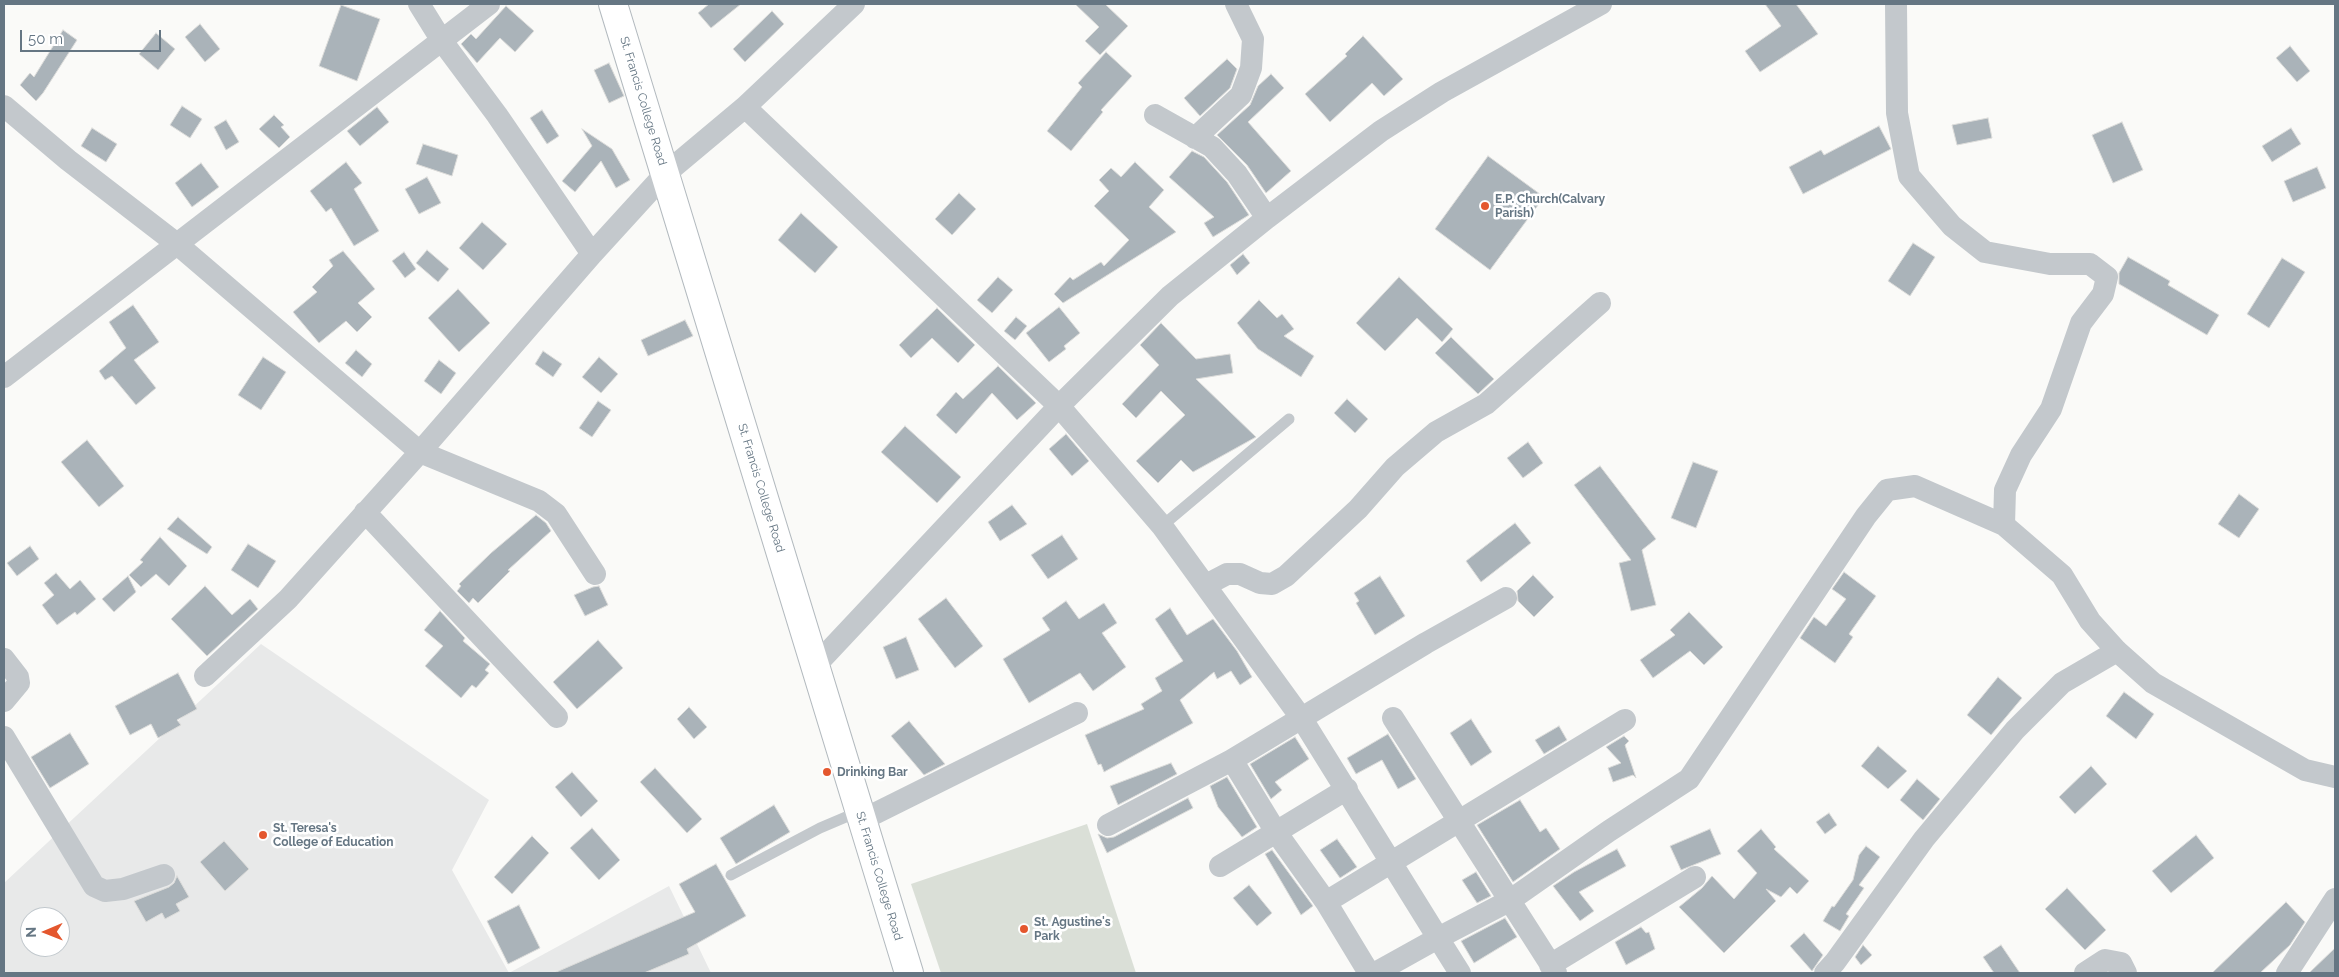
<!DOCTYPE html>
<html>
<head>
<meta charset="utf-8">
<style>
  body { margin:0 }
  #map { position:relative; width:2339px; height:977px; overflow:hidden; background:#fafaf8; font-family:Raleway,sans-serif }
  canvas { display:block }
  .frame { position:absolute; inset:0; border:5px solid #657683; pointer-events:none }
  .north { position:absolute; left:20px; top:907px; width:50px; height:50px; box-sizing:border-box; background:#fff; border:1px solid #c1c8cd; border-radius:50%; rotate:269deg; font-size:14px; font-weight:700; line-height:20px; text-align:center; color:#657683 }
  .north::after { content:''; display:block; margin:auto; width:18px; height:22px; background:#e4572e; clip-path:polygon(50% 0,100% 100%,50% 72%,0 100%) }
  .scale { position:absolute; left:20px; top:30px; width:141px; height:22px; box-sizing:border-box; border:2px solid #657683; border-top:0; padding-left:6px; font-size:15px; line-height:18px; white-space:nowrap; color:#657683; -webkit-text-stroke:4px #fff; paint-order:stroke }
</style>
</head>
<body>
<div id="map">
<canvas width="2339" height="977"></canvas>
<div class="frame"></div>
<div class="north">N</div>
<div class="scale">50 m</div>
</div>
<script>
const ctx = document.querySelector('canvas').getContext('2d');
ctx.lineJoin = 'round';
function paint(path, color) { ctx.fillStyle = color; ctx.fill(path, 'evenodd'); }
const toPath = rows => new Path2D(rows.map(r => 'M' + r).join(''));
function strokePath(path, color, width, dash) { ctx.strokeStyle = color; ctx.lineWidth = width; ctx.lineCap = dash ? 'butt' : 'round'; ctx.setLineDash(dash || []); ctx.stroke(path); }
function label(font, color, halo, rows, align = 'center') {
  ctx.font = font + ' Raleway,sans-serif'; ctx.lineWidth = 5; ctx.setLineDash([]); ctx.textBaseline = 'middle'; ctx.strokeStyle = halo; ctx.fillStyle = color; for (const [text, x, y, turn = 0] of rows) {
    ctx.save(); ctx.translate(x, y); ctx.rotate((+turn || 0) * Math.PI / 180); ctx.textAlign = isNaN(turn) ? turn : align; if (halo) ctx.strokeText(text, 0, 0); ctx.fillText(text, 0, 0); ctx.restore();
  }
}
paint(toPath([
  [261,644,489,800,452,870,509,973,669,886,711,973,4,973,4,883],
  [30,917,60,917,60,947,30,947]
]), '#e8e9e9');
paint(toPath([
  [1087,824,1136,973,941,973,911,884]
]), '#dadfd7');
const building = toPath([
  [709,4,741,4,711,28,698,13,709,4],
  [1075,4,1105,4,1128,26,1100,55,1085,41,1099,27,1075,4],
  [1765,4,1796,4,1818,34,1760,72,1745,51,1781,26,1765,4],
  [341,5,380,19,357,81,319,66,341,5],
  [506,6,534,31,515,52,500,38,477,63,461,44,471,34,476,39,506,6],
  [772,11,784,24,745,62,733,49,772,11],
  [200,24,220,49,205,62,185,37,200,24],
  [63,30,77,40,43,93,36,101,20,85,30,73,34,77,63,30],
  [156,33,175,49,158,70,139,54,156,33],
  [1363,36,1403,79,1384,96,1372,83,1330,122,1305,94,1347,56,1345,54,1363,36],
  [2290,46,2310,71,2297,82,2276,58,2290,46],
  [1106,52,1132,76,1101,110,1103,112,1071,151,1047,131,1082,87,1078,83,1106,52],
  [1227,59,1237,69,1230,88,1200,116,1184,98,1227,59],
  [609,63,624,96,609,103,594,70,609,63],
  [1271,74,1284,88,1248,122,1291,171,1266,193,1247,165,1217,135,1250,105,1258,86,1271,74],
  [182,106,202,119,190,138,170,125,182,106],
  [377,107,389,122,360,146,347,131,377,107],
  [542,110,559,136,547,144,530,118,542,110],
  [274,115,284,125,281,127,290,137,279,148,259,129,274,115],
  [1988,118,1992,138,1957,145,1952,125,1988,118],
  [226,120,239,142,226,150,214,127,226,120],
  [2122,122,2143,170,2113,183,2092,135,2122,122],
  [1879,126,1891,149,1803,194,1789,167,1821,150,1824,155,1879,126],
  [92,128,117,144,106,162,81,146,92,128],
  [2291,128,2301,144,2272,162,2262,146,2291,128],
  [582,129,612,149,630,180,616,188,601,161,575,192,562,181,592,146,582,129],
  [423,144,458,155,452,176,416,164,423,144],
  [1192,151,1204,157,1227,182,1249,215,1213,237,1204,223,1214,217,1169,177,1192,151],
  [1488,156,1544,197,1490,270,1435,229,1488,156],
  [346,162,362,183,354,189,379,231,354,246,331,208,326,212,310,191,346,162],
  [1135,162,1164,190,1149,207,1176,232,1063,303,1054,294,1070,277,1073,280,1101,262,1104,266,1129,240,1094,206,1109,191,1099,180,1111,168,1121,177,1135,162],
  [201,163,219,187,192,207,175,183,201,163],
  [2317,167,2326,188,2293,202,2284,181,2317,167],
  [427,177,441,203,419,214,405,189,427,177],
  [959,193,976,209,952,235,935,219,959,193],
  [801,213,838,247,815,273,778,240,801,213],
  [482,222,507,244,483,270,459,248,482,222],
  [1913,243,1935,257,1910,296,1888,281,1913,243],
  [427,250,449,269,438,282,416,263,427,250],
  [343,251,375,289,358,303,372,317,357,332,346,321,319,343,293,312,317,292,312,287,333,266,329,260,343,251],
  [404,252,416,269,405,278,392,261,404,252],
  [1243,254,1250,263,1237,275,1230,265,1243,254],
  [2128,257,2170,281,2168,285,2219,315,2207,335,2119,284,2119,273,2128,257],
  [2282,258,2305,272,2269,328,2247,314,2282,258],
  [998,277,1013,290,992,313,977,300,998,277],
  [1399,277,1453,329,1442,342,1417,318,1385,351,1356,323,1399,277],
  [458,289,490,323,459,352,428,318,458,289],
  [1259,300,1277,318,1282,314,1294,329,1284,336,1314,356,1301,377,1258,349,1237,323,1259,300],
  [133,305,159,342,134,360,156,388,136,405,112,376,105,380,99,371,126,348,109,322,133,305],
  [1059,307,1080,333,1064,346,1066,349,1049,362,1026,333,1059,307],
  [937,308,975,345,958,363,932,338,911,358,899,345,937,308],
  [1016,317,1027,326,1015,340,1004,331,1016,317],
  [685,320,693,336,648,356,641,340,685,320],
  [1161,323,1196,359,1230,354,1233,373,1196,379,1256,437,1193,472,1181,460,1158,483,1136,461,1185,415,1161,391,1136,418,1122,404,1159,365,1140,345,1161,323],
  [1451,337,1494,379,1478,394,1435,353,1451,337],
  [356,350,372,364,362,377,345,363,356,350],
  [543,351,562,364,553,377,535,364,543,351],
  [263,357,286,372,261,410,238,395,263,357],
  [599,357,618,374,601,393,582,377,599,357],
  [439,360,456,373,441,394,424,381,439,360],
  [998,366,1036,403,1017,420,992,393,956,434,936,415,956,392,963,399,998,366],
  [1347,399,1368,419,1355,433,1334,413,1347,399],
  [598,401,611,410,592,437,579,428,598,401],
  [905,426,961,477,937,503,881,452,905,426],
  [1066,434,1089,461,1072,476,1049,449,1066,434],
  [87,440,124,486,99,507,61,462,87,440],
  [1528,442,1543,463,1523,478,1507,458,1528,442],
  [1693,462,1718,471,1696,528,1671,518,1693,462],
  [1600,466,1656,539,1642,550,1656,605,1631,611,1619,563,1631,560,1574,485,1600,466],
  [2239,494,2259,509,2239,538,2218,524,2239,494],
  [1012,505,1027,524,1000,541,988,522,1012,505],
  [536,515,546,523,551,531,508,570,510,571,478,603,473,598,469,603,457,591,461,586,459,584,491,553,536,515],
  [178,517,212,547,207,554,167,529,178,517],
  [1515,523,1531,543,1481,582,1466,561,1515,523],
  [1062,535,1078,559,1048,579,1031,555,1062,535],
  [160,537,187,566,169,586,156,574,141,587,129,575,143,562,140,560,160,537],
  [248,544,276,561,258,588,231,570,248,544],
  [30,546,39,559,17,576,7,563,30,546],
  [1844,572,1876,596,1849,634,1853,637,1835,663,1800,638,1814,617,1826,626,1846,599,1832,589,1844,572],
  [56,573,70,589,80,580,96,599,77,615,75,612,57,625,42,605,54,595,44,583,56,573],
  [1533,575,1554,597,1534,617,1518,601,1517,591,1533,575],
  [128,576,136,592,114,612,102,599,128,576],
  [1380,576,1405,616,1375,635,1356,603,1359,601,1354,593,1380,576],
  [205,586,232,615,250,599,258,609,207,656,171,619,205,586],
  [599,586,608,605,585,616,574,595,593,587,599,586],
  [946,598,983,646,955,668,918,619,946,598],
  [1066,601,1079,619,1104,603,1117,623,1102,633,1126,667,1093,691,1080,673,1029,703,1003,659,1050,630,1042,618,1066,601],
  [1170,608,1187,635,1213,619,1237,651,1252,677,1240,685,1231,671,1217,679,1214,672,1180,700,1193,723,1104,772,1101,764,1098,765,1085,735,1144,709,1141,704,1162,691,1155,678,1183,661,1155,619,1170,608],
  [440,611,465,638,463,641,490,664,485,670,489,673,476,688,472,685,461,698,425,666,443,646,424,630,440,611],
  [1689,612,1723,647,1704,665,1690,651,1653,678,1640,660,1675,635,1670,630,1689,612],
  [906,637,919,670,896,679,883,647,906,637],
  [598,640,623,668,577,709,553,682,598,640],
  [178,673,197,709,177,720,181,725,158,738,151,724,130,735,115,706,178,673],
  [1998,677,2022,698,1991,735,1967,715,1998,677],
  [2124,692,2154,714,2136,739,2106,716,2124,692],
  [689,707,707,727,694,739,677,719,689,707],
  [1471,719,1492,752,1471,766,1450,733,1471,719],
  [909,721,945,764,924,775,891,736,909,721],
  [1559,726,1567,740,1544,754,1535,740,1559,726],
  [70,733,89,764,50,788,31,757,70,733],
  [1388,734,1416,779,1398,789,1382,760,1356,774,1347,758,1388,734],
  [1624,736,1629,741,1625,745,1636,778,1633,775,1613,782,1608,768,1621,763,1606,747,1624,736],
  [1295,737,1309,759,1275,782,1282,790,1271,799,1250,764,1295,737],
  [1878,746,1907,771,1888,789,1861,766,1878,746],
  [1171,763,1177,774,1118,805,1110,786,1171,763],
  [2091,766,2107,784,2075,814,2059,797,2091,766],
  [655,768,702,819,687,833,640,782,655,768],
  [572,772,598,801,581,817,555,787,572,772],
  [1227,777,1257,827,1242,837,1218,807,1210,786,1227,777],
  [1917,779,1940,799,1923,820,1900,800,1917,779],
  [1188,798,1193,808,1107,853,1098,834,1107,838,1114,837,1188,798],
  [1520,800,1540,832,1546,828,1560,849,1513,882,1477,825,1520,800],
  [774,805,790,832,736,864,720,838,774,805],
  [1829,813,1837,825,1825,834,1816,822,1829,813],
  [592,828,620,860,599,880,570,848,592,828],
  [1710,829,1721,854,1681,870,1670,846,1710,829],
  [1761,829,1776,847,1774,849,1809,881,1797,894,1790,887,1781,897,1766,889,1776,901,1724,953,1679,907,1702,888,1712,876,1734,899,1757,873,1737,851,1761,829],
  [2196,835,2214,858,2171,893,2152,871,2196,835],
  [532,836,549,853,512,894,494,877,532,836],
  [1337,839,1357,867,1340,878,1320,850,1337,839],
  [224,841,249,869,225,891,200,862,224,841],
  [1866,846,1880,857,1859,885,1864,888,1846,914,1849,916,1840,931,1823,921,1832,906,1834,907,1853,880,1859,855,1866,846],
  [1617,849,1626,866,1579,892,1594,911,1580,921,1553,886,1574,872,1617,849],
  [1272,850,1313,906,1301,915,1265,854,1272,850],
  [716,864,746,916,687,949,689,954,644,973,554,973,695,912,679,884,716,864],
  [1476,872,1491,896,1477,903,1462,880,1476,872],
  [177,876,189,897,176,904,180,911,165,919,162,913,146,922,134,901,169,887,174,883,177,876],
  [1249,885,1272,913,1257,926,1233,898,1249,885],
  [2067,888,2106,930,2085,950,2045,909,2067,888],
  [2286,902,2305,922,2290,945,2260,973,2212,973,2286,902],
  [519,905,540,948,508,964,487,921,519,905],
  [1505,918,1517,937,1474,963,1461,941,1505,918],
  [1641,927,1646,933,1649,932,1655,949,1626,965,1615,942,1641,927],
  [1804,933,1823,955,1812,971,1790,946,1804,933],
  [1863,945,1872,955,1861,965,1855,957,1863,945],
  [2001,945,2020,973,1994,973,1983,957,2001,945],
  [2335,948,2335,973,2309,973,2335,948]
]);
paint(building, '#aab3b9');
strokePath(building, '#dcdcda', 1);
const secondary = toPath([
  [613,4,909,973]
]);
strokePath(secondary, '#b3babf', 30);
strokePath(toPath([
  [1162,526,1289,419],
  [731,875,820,828,860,811]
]), '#c3c8cc', 11);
strokePath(toPath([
  [419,4,442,41,497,115,592,254],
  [1896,4,1897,113,1909,176,1952,226,1985,252,2050,264,2090,264,2107,277,2103,294,2081,323,2051,409,2021,455,2005,490,2004,525],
  [4,106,68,160,177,244,420,452,288,599,205,676],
  [745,107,854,4],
  [1155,115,1212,147,1237,174,1267,218],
  [1195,138,1241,95,1251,68,1253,39,1236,4],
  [4,377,489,4],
  [365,512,557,717],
  [595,574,556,514,539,501,420,452,592,254,665,174,745,107,1059,406,1162,526,1302,719,1438,938,1509,901,1609,831,1689,779,1866,516,1887,490,1915,486,2004,525,2062,575,2090,621,2117,651,2153,683,2305,770,2335,777],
  [1206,585,1227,574,1240,574,1260,583,1272,584,1286,576,1358,509,1395,467,1436,432,1486,404,1600,303],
  [4,659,18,677,19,683,4,701],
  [816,665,1059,406,1170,296,1267,218,1381,131,1442,92,1601,4],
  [1393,718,1556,973],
  [4,737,94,886,105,891,123,889,164,875],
  [1232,760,1276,832,1326,902,1369,973],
  [862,820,1077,713],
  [1108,825,1232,760,1426,643,1506,598],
  [1220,866,1347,789],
  [1326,902,1625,720],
  [1550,965,1695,877],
  [1375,973,1438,938,1460,973],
  [1825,973,1835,962,1924,839,2015,730,2062,683,2117,651],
  [2085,973,2105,960,2121,963,2126,973],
  [2287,973,2335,899]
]), '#c3c8cc', 22);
strokePath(secondary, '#fff', 28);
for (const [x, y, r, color] of [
  [1485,206,5,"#e4572e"],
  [827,772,5,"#e4572e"],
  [263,835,5,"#e4572e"],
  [1024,929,5,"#e4572e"]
]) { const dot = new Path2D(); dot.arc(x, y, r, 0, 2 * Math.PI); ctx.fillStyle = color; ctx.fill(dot); strokePath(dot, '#fff', 2); }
label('12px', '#657683', '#fff', [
  ["St. Francis College Road",643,101,73],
  ["St. Francis College Road",761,488,73],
  ["St. Francis College Road",879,876,73]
]);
label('bold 12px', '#657683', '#fff', [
  ["E.P. Church(Calvary",1495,199],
  ["Parish)",1495,213],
  ["Drinking Bar",837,772],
  ["St. Teresa's",273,828],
  ["College of Education",273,842],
  ["St. Agustine's",1034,922],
  ["Park",1034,936]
], 'left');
</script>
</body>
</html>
